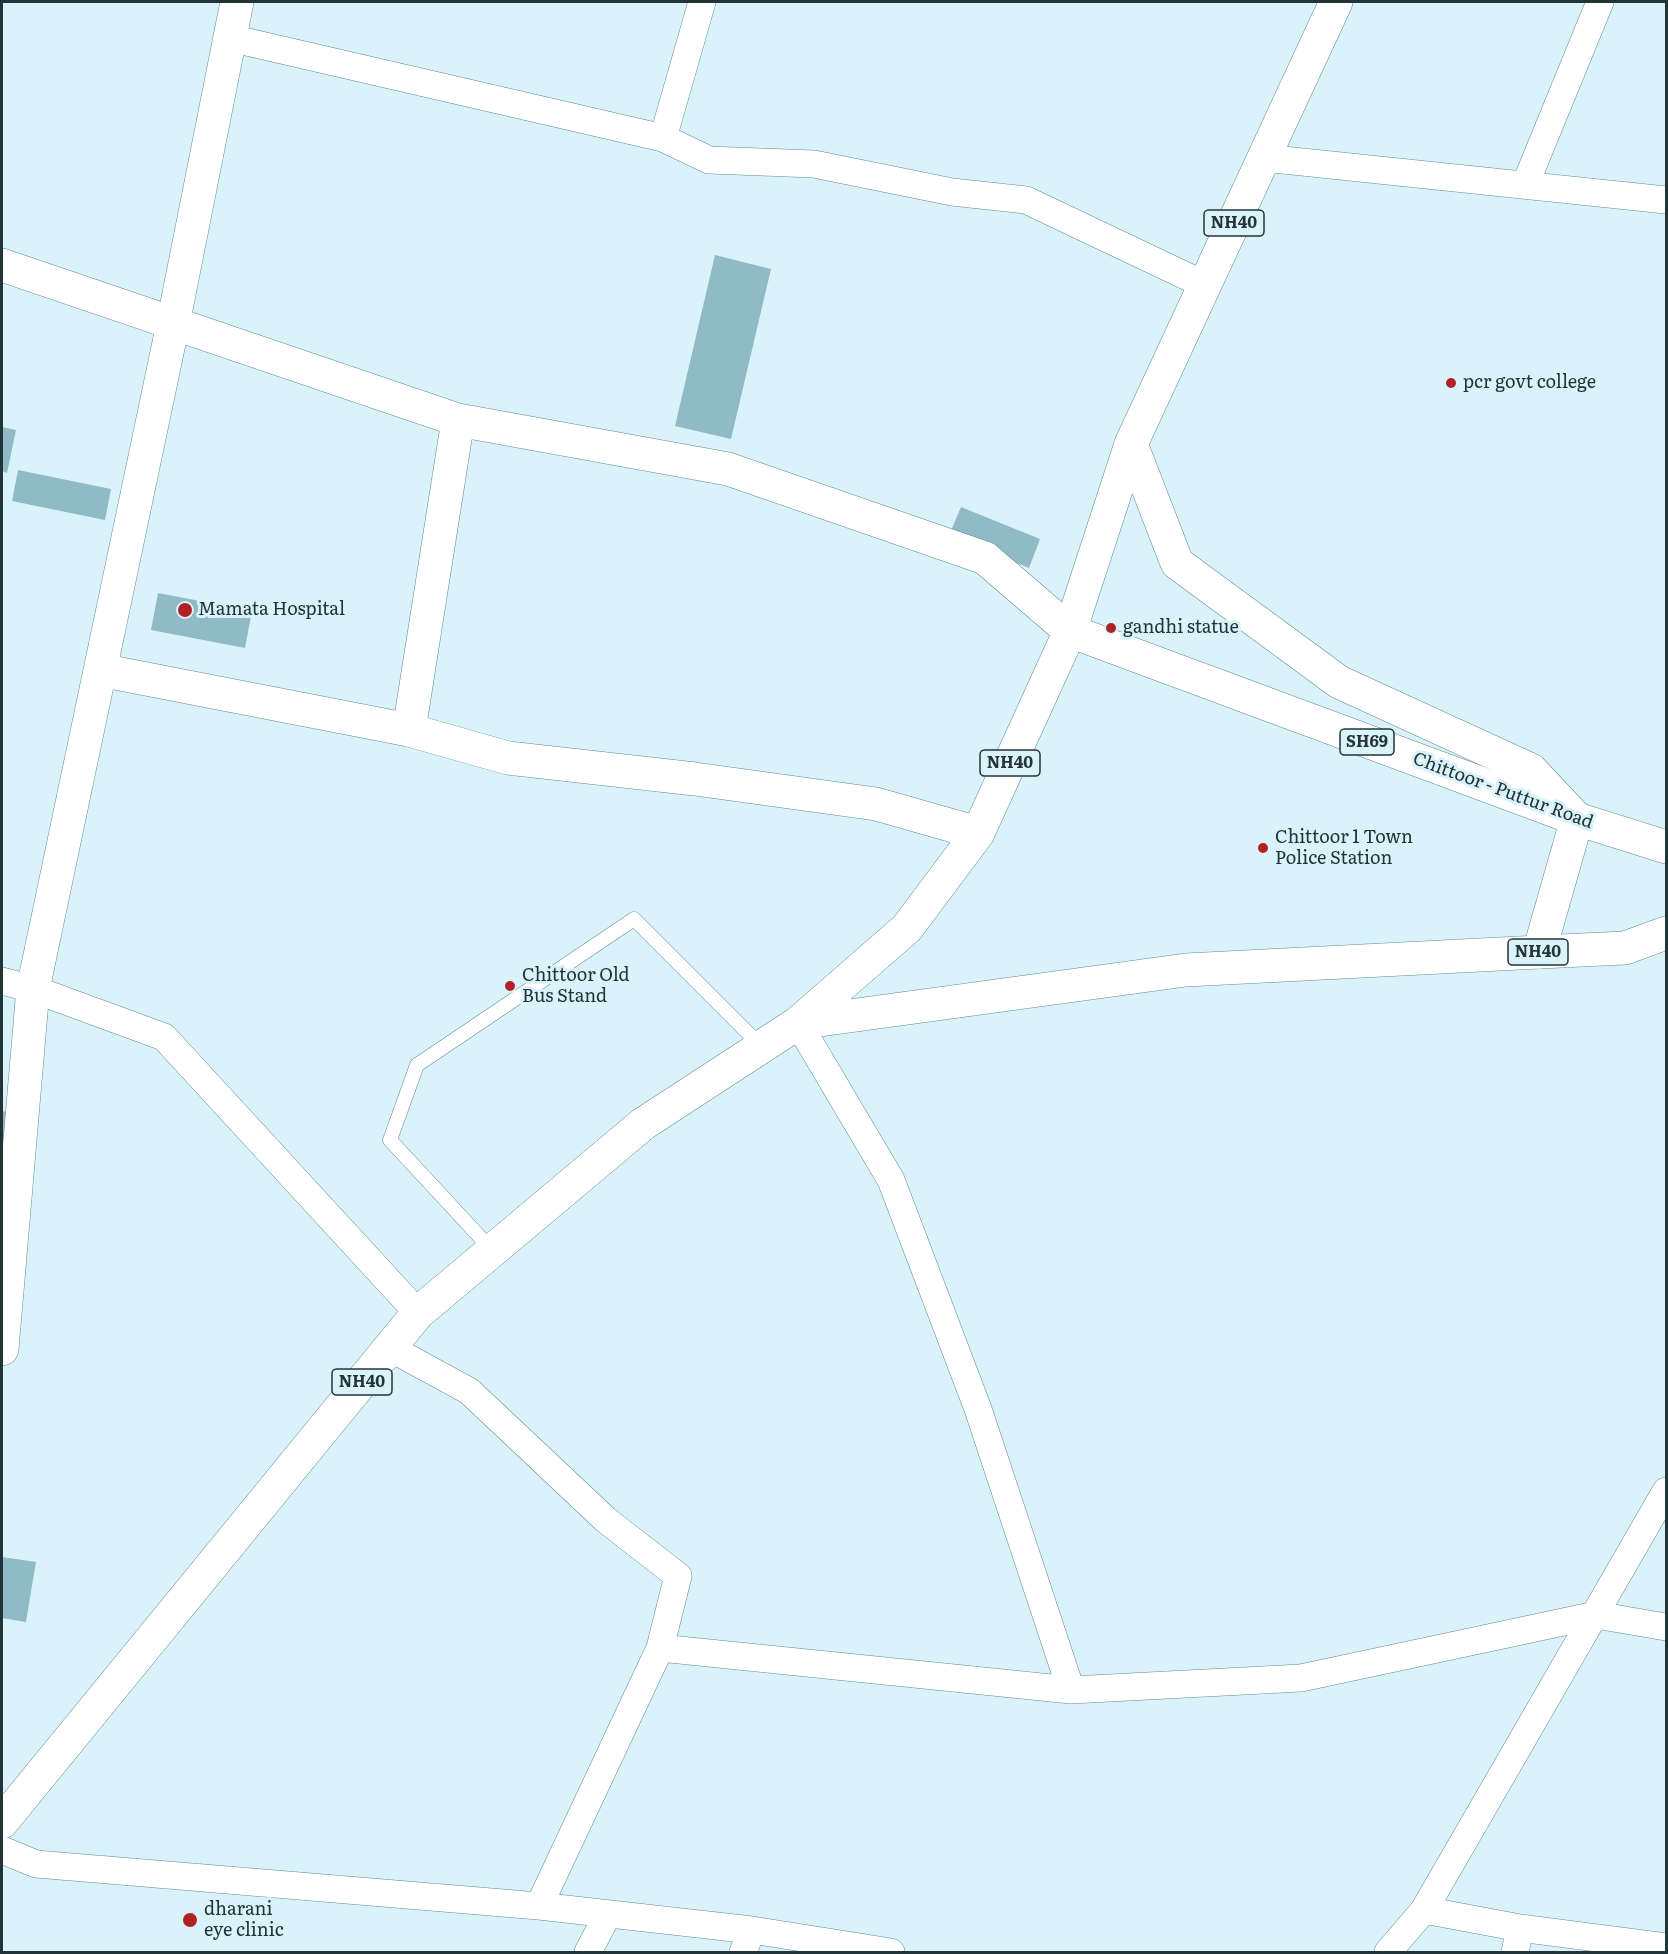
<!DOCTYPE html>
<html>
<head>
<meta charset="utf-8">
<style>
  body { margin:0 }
  #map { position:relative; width:1668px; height:1954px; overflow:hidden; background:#daf3fb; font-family:Literata,serif }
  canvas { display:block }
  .frame { position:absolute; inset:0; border:3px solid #233439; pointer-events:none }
</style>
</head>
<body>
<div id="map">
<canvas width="1668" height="1954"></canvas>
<div class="frame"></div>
</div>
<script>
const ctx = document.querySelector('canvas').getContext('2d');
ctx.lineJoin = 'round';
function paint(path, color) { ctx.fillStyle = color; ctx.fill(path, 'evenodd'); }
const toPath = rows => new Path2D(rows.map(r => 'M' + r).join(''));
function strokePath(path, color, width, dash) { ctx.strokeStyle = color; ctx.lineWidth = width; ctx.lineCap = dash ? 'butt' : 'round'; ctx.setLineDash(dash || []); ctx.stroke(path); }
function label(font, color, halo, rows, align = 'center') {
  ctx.font = font + ' Literata,serif'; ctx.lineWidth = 6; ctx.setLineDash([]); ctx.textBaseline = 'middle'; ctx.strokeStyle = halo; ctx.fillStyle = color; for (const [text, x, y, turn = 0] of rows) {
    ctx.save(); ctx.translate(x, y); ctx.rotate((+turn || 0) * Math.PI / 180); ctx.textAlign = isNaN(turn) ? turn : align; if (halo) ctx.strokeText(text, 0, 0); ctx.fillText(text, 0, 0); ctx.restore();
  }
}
paint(toPath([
  [715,255,771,269,731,439,675,426],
  [2,427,16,430,7,473,2,471],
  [18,470,111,489,105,520,12,501],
  [961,507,1040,539,1029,568,949,535],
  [158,593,252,611,245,648,151,630],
  [2,1111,12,1113,4,1160,2,1160],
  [2,1557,36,1562,26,1622,2,1618]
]), '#90bac6');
const service = toPath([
  [492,1250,390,1140,417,1065,634,919,761,1046]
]);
const minor = toPath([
  [702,2,663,138,709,160,814,164,952,192,1026,200,1205,285],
  [230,38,663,138],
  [1264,158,1666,200],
  [1525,185,1600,2],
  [2,981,33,989,164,1037,418,1313],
  [798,1023,891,1180,978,1409,1071,1690,1301,1678,1596,1615,1666,1627],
  [390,1348,469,1391,606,1520,678,1576,660,1648],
  [2,1850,36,1864,539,1906,660,1648,1071,1690],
  [539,1906,752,1930],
  [1424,1910,1666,1491],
  [588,1952,608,1914],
  [743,1952,752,1930,891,1952],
  [1388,1952,1424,1910,1520,1928,1666,1947],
  [1515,1952,1520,1928]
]);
const tertiary = toPath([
  [2,265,458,420,728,469,985,558,1070,631],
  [100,670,409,730,458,420],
  [409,730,508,758,695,779,876,804,978,833],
  [2,1349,33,989,173,324,237,2]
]);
const primary = toPath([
  [1070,631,1577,819,1666,847],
  [1539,952,1625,948,1666,933]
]);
const trunk = toPath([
  [798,1023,1186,970,1539,952,1577,819,1531,770,1339,682,1177,563,1131,444],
  [2,1822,418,1313,643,1124,798,1023,907,928,978,833,1070,631,1131,444,1336,2]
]);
strokePath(service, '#628a96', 15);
strokePath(minor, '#628a96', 28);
strokePath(tertiary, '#628a96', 34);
strokePath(primary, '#628a96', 34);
strokePath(trunk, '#628a96', 34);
strokePath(service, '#fff', 14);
strokePath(minor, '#fff', 27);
strokePath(tertiary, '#fff', 33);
strokePath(primary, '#fff', 33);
strokePath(trunk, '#fff', 33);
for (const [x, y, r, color] of [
  [1451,383,6,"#b12025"],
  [185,610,8,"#b12025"],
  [1111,628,6,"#b12025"],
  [1263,848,6,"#b12025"],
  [510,986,6,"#b12025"],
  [190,1920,8,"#b12025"]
]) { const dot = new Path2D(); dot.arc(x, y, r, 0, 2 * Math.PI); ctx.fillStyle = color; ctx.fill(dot); strokePath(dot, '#daf3fb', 2); }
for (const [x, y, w] of [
  [1234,223,60],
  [1367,742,54],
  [1010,763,60],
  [1538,952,60],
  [362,1382,60]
]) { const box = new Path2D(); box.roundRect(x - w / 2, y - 13, w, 26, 4.5); ctx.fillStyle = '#daf3fb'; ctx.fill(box); strokePath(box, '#233439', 1.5); }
label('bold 16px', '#233439', null, [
  ["NH40",1234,223],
  ["SH69",1367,742],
  ["NH40",1010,763],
  ["NH40",1538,952],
  ["NH40",362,1382]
]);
label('18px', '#233439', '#daf3fb', [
  ["pcr govt college",1463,383],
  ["Mamata Hospital",198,610],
  ["gandhi statue",1123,628],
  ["Chittoor 1 Town",1275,838],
  ["Police Station",1275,859],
  ["Chittoor Old",522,976],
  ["Bus Stand",522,997],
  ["dharani",204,1910],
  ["eye clinic",204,1931]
], 'left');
label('18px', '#233439', '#daf3fb', [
  ["Chittoor - Puttur Road",1503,791,20]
]);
</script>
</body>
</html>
